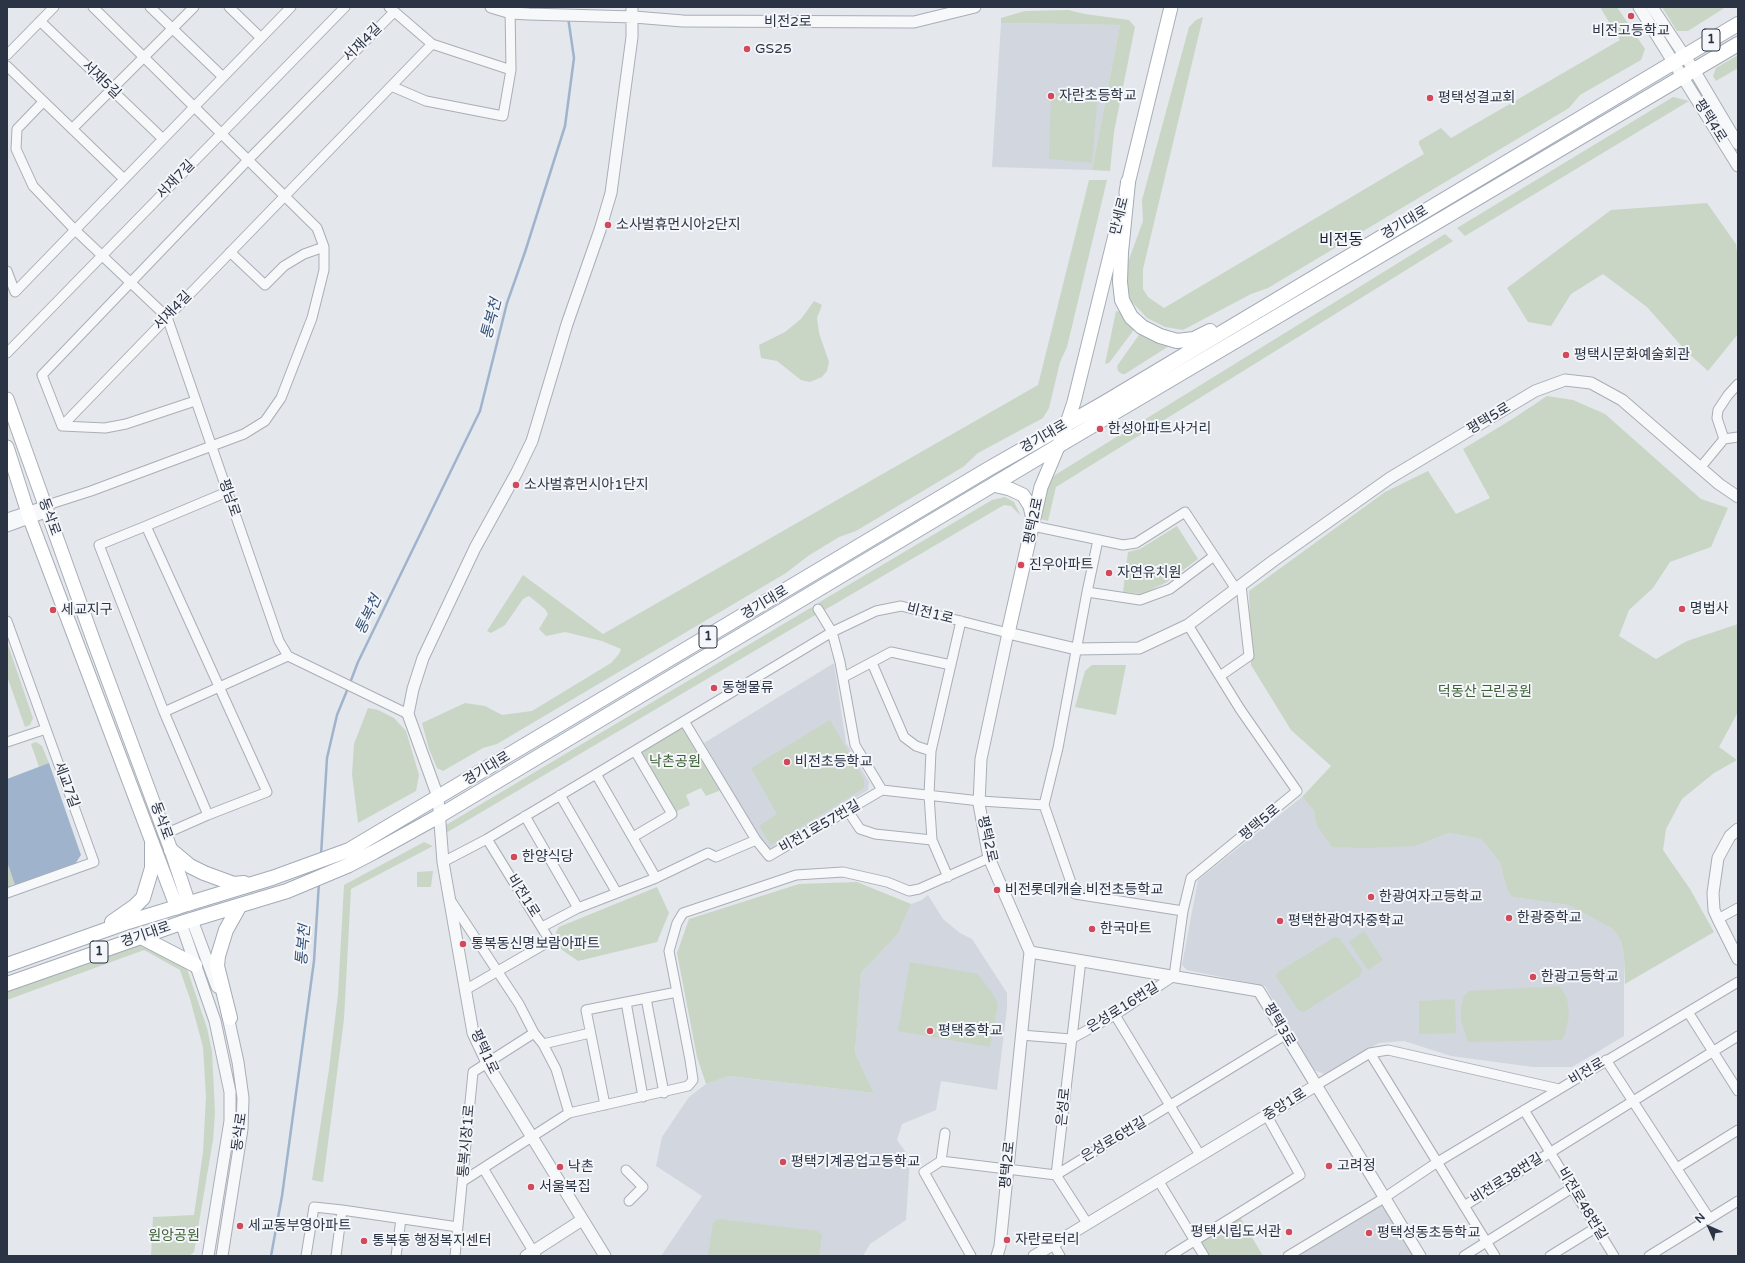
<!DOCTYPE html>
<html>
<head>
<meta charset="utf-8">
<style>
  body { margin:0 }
  #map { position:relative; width:1745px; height:1263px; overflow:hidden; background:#e4e7ec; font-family:"Varela Round",sans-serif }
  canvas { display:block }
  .frame { position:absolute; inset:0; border:8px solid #2b3445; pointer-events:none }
  .north { position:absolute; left:1689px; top:1207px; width:40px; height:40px; -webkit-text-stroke:3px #f4f6f9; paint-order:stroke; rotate:315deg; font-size:11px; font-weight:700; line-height:16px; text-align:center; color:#2b3445 }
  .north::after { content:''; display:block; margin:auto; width:14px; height:18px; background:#2b3445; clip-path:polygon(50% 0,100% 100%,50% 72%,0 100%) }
</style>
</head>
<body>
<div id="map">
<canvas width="1745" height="1263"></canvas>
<div class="frame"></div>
<div class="north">N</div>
</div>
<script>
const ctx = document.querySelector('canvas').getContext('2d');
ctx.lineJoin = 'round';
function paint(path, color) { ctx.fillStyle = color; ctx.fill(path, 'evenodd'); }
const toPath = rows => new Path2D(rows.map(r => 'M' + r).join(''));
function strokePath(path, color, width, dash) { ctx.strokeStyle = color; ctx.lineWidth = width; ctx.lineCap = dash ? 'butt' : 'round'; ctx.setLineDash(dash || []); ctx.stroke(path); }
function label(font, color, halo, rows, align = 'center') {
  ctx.font = font + ' "Varela Round","Noto Sans KR",sans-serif'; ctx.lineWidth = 4; ctx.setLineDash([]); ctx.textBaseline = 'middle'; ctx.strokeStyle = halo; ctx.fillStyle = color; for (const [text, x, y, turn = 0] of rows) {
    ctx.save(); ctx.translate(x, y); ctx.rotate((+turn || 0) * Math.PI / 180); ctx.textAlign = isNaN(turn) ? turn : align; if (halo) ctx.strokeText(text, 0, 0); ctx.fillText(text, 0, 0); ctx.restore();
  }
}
paint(toPath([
  [1001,23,1120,25,1092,170,992,167],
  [834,663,846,743,869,782,868,790,770,849,762,842,704,743],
  [1302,797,1314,811,1316,824,1416,846,1449,833,1481,839,1500,863,1507,890,1512,897,1568,905,1613,929,1621,941,1624,955,1624,1036,1572,1067,1533,1067,1451,1056,1404,1041,1379,1043,1324,1074,1312,1069,1265,986,1187,970,1182,965,1198,880],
  [928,895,943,919,960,933,972,939,1007,993,1007,1008,997,1090,941,1081,936,1110,902,1124,897,1140,910,1158,906,1220,870,1244,863,1256,661,1256,702,1196,656,1166,662,1137,689,1097,706,1084,729,1076,874,1093,855,1053,861,973,898,934,911,904,922,900],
  [1380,1205,1388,1210,1416,1256,1298,1256]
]), '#d2d6de');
paint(toPath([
  [1600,7,1617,7,1645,49,1641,60,1580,95,1569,108,1268,288,1251,294,1183,330,1165,327,1147,318,1132,302,1126,288,1128,262,1143,221,1142,200,1189,27,1196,20,1203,17,1143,269,1143,289,1148,297,1164,308,1424,154,1419,144,1419,141,1441,128,1451,138,1620,40],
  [1662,7,1726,7,1688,31,1677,31],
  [1068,10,1085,14,1129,20,1135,27,1114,132,1110,171,1092,170,1120,25,1001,23,1001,18,1025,11],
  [1738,55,1738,68,1716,81,1713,76,1716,68],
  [1098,92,1092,163,1049,159,1051,93],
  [1673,97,1689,101,1465,236,1457,228],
  [1089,180,1107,180,1067,347,1060,362,1049,408,1043,418,978,453,963,467,856,531,839,537,808,556,786,573,497,744,483,748,443,771,437,768,429,749,422,723,465,703,485,706,502,715,532,711,611,663,619,654,621,649,602,641,565,632,546,636,539,629,548,614,545,609,529,596,523,599,505,625,491,633,487,631,523,575,603,634,1038,385],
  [1707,203,1736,244,1738,259,1738,334,1708,371,1686,351,1647,307,1603,274,1571,294,1551,326,1528,322,1507,288,1611,210],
  [1445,234,1453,241,1056,487,1048,521,1041,519,1049,483,1055,475],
  [814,301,822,305,817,318,819,333,829,362,827,371,822,377,810,382,801,380,777,361,761,358,759,345,785,332,801,319],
  [1116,311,1121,312,1136,327,1109,363,1105,364],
  [1141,332,1169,346,1125,374,1122,374,1118,371,1117,366],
  [1547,396,1573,400,1605,414,1701,499,1728,508,1711,547,1670,562,1653,588,1629,610,1619,636,1656,659,1687,641,1738,624,1738,712,1719,747,1737,760,1714,773,1682,799,1666,829,1663,850,1690,889,1714,932,1625,984,1624,955,1621,941,1613,929,1568,905,1512,897,1507,890,1500,863,1481,839,1449,833,1416,846,1365,848,1332,847,1316,824,1314,811,1302,797,1331,766,1291,730,1251,665,1249,591,1385,492,1428,471,1456,514,1490,498,1463,449,1514,418],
  [1005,497,1014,502,1021,516,1011,506,1004,505,823,611,818,603,992,500],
  [1177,526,1198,559,1167,582,1142,594,1123,592,1128,552,1140,549],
  [812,607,817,614,446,833,446,825],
  [7,642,33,718,30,725,25,727,7,676],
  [1092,665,1126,665,1116,715,1075,707,1085,671],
  [368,708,378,710,394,718,406,731,419,775,416,791,358,823,352,774,354,744],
  [830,720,864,779,864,788,771,845,759,826,777,814,751,768],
  [682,726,685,727,721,790,706,796,701,788,686,795,690,805,675,812,640,756,642,750],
  [36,742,42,746,49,763,39,767,31,744],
  [424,842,433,846,351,889,344,1019,323,1182,312,1180,329,1069,338,994,344,885],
  [7,862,15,885,7,888],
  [433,871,431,887,417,887,417,872],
  [857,882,911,904,898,934,861,973,855,1053,874,1093,729,1076,706,1084,697,1057,677,953,689,919,799,884],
  [657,887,669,913,657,942,578,961,558,947,556,932,559,927],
  [1364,931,1383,960,1368,970,1349,942],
  [1335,937,1339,938,1362,969,1360,976,1304,1012,1298,1010,1276,976,1278,972],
  [143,942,185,963,207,1028,212,1051,215,1113,213,1140,194,1252,189,1256,151,1256,153,1217,194,1215,203,1152,206,1097,203,1047,190,999,180,970,144,950,7,1000,7,989],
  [910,962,978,974,993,994,998,1004,990,1047,898,1031],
  [1560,986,1567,998,1569,1015,1565,1034,1561,1040,1468,1042,1461,1020,1461,1007,1464,996,1469,991],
  [1455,999,1456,1033,1419,1034,1419,1001],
  [1240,1217,1263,1256,1206,1256,1198,1243],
  [718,1219,818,1231,822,1235,819,1256,708,1256,713,1223]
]), '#c9d6c5');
paint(toPath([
  [49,763,81,855,75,864,15,885,7,862,7,779]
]), '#9fb4cc');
strokePath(toPath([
  [350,683,358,662,480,411,507,303,525,252,565,126,574,58,568,17],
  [321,855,327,758,337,715,348,688],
  [271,1256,282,1196,314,961,319,882]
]), '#9fb4cc', 2.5);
const minor = toPath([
  [150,7,223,77],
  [229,7,261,38],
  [389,7,432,44,511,70],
  [40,21,163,139],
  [7,55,54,7],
  [7,66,124,179],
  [391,86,426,101,503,116,511,70,510,7],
  [43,102,17,129,16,149,33,186,74,229,167,317,279,641,288,656,408,714],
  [72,129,194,7],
  [230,252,265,285,284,266,304,254,324,247],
  [7,271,15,292,291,7],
  [7,353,345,7],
  [1738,384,1728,395,1718,410,1717,418,1724,439,1738,437],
  [62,426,42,375,248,160,394,12],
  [62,426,432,44],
  [62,426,105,428,126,424,195,401],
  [1700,468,1724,439],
  [7,518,91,491,244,434,265,421,281,398,312,318,324,270,324,247,317,228,93,7],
  [146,526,227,492],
  [1033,526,1123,545,1136,543,1185,512,1236,589],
  [7,527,48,512],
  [1098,540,1087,592,1058,748,1044,805,1075,894,1183,911],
  [1087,592,1140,600,1170,589,1214,556],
  [818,609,832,632,840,662,855,745,882,790],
  [7,621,94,862,7,893],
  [872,663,904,737,916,746,931,751],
  [1220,676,1249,656,1241,585],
  [844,677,891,652,951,665],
  [164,712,99,545,146,526,267,792,208,815],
  [684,721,756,840,769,856,882,790,980,801,1044,805],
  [7,742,46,729],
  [596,774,656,878],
  [560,795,617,893],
  [848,811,860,829,875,834,932,840],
  [525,816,578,908],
  [174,830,208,815,164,712,288,656],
  [633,837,672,814,635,751],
  [443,862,487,839,596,774,832,632,876,611,901,606,1008,633],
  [948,877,932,840,929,795,931,751,961,621],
  [451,901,519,1004,534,1033,543,1044,556,1069,569,1113],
  [1718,919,1738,908],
  [542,927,578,908,656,878,708,853,716,857,756,840],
  [1081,960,1056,1175,1087,1223],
  [465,990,550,941,487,839],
  [646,998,664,1093],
  [626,1002,643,1097],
  [1688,1012,1738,1091],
  [1115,1015,1200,1155],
  [1021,1035,1071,1039,1115,1015,1174,976,1183,911,1191,878,1297,791,1240,709,1188,625],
  [543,1044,590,1033],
  [1370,1053,1495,1256],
  [1606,1060,1709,1218],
  [1315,1086,1370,1053,1388,1050,1559,1089],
  [605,1105,586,1010,677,992],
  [1524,1110,1614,1256],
  [941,1161,945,1133],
  [483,1168,536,1256],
  [1677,1168,1738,1130],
  [626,1170,643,1187,629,1201],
  [1158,1180,1204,1256],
  [463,1181,569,1113,688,1086,693,1080,690,1060,669,951,677,923,683,913,796,875,843,872,887,882,909,891,919,889,989,858],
  [1464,1206,1738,1036],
  [342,1210,458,1227],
  [1053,1244,1060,1256],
  [306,1256,314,1207,342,1210,336,1256],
  [396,1256,401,1219],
  [455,1256,473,1072,534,1033],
  [971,1256,924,1172,941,1161,1056,1175,1285,1035],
  [1170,1256,1300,1175,1267,1116],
  [1288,1256,1384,1198,1436,1163,1738,982],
  [1464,1256,1572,1188],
  [1550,1256,1597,1227],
  [1649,1256,1738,1201]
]);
const tertiary = toPath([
  [491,7,511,13,529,14,634,17,683,21,914,22,975,7],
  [1639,7,1738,166],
  [1652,7,1694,70,1738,144],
  [1738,829,1730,836,1718,858,1713,893,1714,910,1718,919,1738,959],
  [192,920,217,987],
  [181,923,215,1021,230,1092,230,1121,208,1256],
  [1030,952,1259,991,1420,1256],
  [222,1256,242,1129,243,1098,238,1062,227,1012],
  [526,1256,582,1220],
  [605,1256,489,1067,473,1033,443,862,438,797,408,714,413,689,423,658,475,548,517,472,532,441,567,324,600,230,611,193,632,37,632,7],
  [997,1256,1000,1246,1030,952,989,858,979,804,981,759,1008,633,1076,649,1139,648,1188,625,1273,561,1390,478,1535,391,1565,380,1591,383,1622,400,1719,484,1738,497],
  [1034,1256,1315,1086]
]);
const secondary = toPath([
  [1126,192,1171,7],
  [7,399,94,642,171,850,189,904],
  [7,447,30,519,177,908],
  [993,485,1010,489,1023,495,1030,506,1033,519],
  [1008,633,1041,487,1063,435,1074,402,1120,215]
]);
const primary = toPath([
  [1128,182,1121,252,1120,282,1122,300,1131,317,1142,327,1160,336,1177,341,1194,339,1210,331],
  [171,850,190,866,204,873,234,884,244,883],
  [112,922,135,906,143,898,152,868,152,844],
  [141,937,195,965],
  [7,965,128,922,272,878,349,850,990,468,1104,403,1738,24],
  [7,984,181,923,287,891,349,865,374,852,439,816,1058,446,1738,44],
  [230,1018,217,966,218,956,226,930,240,905]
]);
strokePath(minor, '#a9aeb7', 11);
strokePath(tertiary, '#a9aeb7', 13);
strokePath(secondary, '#a9aeb7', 15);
strokePath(primary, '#a3abb8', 16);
strokePath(minor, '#f7f8fa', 9);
strokePath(tertiary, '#f7f8fa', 11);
strokePath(secondary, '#fff', 13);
strokePath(primary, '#fff', 14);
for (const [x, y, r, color] of [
  [1631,16,4,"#d1495b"],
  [747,49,4,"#d1495b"],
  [1051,96,4,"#d1495b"],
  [1430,98,4,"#d1495b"],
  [608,225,4,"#d1495b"],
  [1566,355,4,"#d1495b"],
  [1100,429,4,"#d1495b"],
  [516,485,4,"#d1495b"],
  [1021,565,4,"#d1495b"],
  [1109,573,4,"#d1495b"],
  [1682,609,4,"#d1495b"],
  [53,610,4,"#d1495b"],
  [714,688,4,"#d1495b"],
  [787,762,4,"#d1495b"],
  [514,857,4,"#d1495b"],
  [997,890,4,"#d1495b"],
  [1371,897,4,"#d1495b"],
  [1509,918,4,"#d1495b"],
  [1280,921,4,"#d1495b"],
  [1092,929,4,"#d1495b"],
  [463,944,4,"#d1495b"],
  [1533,977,4,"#d1495b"],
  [930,1031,4,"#d1495b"],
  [783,1162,4,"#d1495b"],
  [1329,1166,4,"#d1495b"],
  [560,1167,4,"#d1495b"],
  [531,1187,4,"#d1495b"],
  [240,1226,4,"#d1495b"],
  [1289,1232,4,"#d1495b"],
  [1369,1233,4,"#d1495b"],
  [1007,1240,4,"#d1495b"],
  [364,1241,4,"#d1495b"]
]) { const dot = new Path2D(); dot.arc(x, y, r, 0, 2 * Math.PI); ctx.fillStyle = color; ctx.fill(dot); strokePath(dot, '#f4f6f9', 1.5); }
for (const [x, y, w] of [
  [1711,40,18],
  [708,637,18],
  [99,952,18]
]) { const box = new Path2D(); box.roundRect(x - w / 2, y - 11, w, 22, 3); ctx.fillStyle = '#f4f6f9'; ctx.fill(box); strokePath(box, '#2b3445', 1); }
label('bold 13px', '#2b3445', null, [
  ["1",1711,40],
  ["1",708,637],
  ["1",99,952]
]);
label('14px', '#2b3445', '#f4f6f9', [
  ["비전2로",788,22],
  ["서재4길",363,43,-45],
  ["서재5길",101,80,44],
  ["평택4로",1710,121,58],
  ["서재7길",176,180,-46],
  ["만세로",1120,216,-76],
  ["경기대로",1405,223,-31],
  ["서재4길",173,311,-46],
  ["평택5로",1489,419,-31],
  ["경기대로",1044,437,-30],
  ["평남로",229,498,71],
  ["동삭로",49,517,70],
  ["평택2로",1034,521,-78],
  ["경기대로",765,603,-31],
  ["비전1로",930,614,14],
  ["경기대로",487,769,-31],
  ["세교7길",66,785,70],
  ["동삭로",161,821,70],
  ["평택5로",1260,823,-40],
  ["비전1로57번길",820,827,-30],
  ["평택2로",987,839,77],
  ["비전1로",523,896,58],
  ["경기대로",146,935,-19],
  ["은성로16번길",1123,1008,-32],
  ["평택3로",1279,1025,59],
  ["평택1로",484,1052,65],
  ["비전로",1587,1072,-31],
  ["중앙1로",1285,1105,-32],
  ["은성로",1064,1107,-84],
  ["동삭로",240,1132,-83],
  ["은성로6번길",1114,1140,-31],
  ["통복시장1로",467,1141,-85],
  ["평택2로",1008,1165,-84],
  ["비전로38번길",1507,1179,-32],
  ["비전로48번길",1582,1204,59]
]);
label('14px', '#2b3445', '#f4f6f9', [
  ["비전고등학교",1631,31,"center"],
  ["GS25",755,49],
  ["자란초등학교",1059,96],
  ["평택성결교회",1438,98],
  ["소사벌휴먼시아2단지",616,225],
  ["평택시문화예술회관",1574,355],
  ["한성아파트사거리",1108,429],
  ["소사벌휴먼시아1단지",524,485],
  ["진우아파트",1029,565],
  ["자연유치원",1117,573],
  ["명법사",1690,609],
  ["세교지구",61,610],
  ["동행물류",722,688],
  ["비전초등학교",795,762],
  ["한양식당",522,857],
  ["비전롯데캐슬.비전초등학교",1005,890],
  ["한광여자고등학교",1379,897],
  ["한광중학교",1517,918],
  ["평택한광여자중학교",1288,921],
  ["한국마트",1100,929],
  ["통복동신명보람아파트",471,944],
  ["한광고등학교",1541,977],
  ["평택중학교",938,1031],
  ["평택기계공업고등학교",791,1162],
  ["고려정",1337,1166],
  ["낙촌",568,1167],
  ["서울복집",539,1187],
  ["세교동부영아파트",248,1226],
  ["평택시립도서관",1281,1232,"right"],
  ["평택성동초등학교",1377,1233],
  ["자란로터리",1015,1240],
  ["통복동 행정복지센터",372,1241]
], 'left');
label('14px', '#3f6138', '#f4f6f9', [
  ["덕동산 근린공원",1485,692],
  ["낙촌공원",675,762],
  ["원앙공원",174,1236]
]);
label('italic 15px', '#34527a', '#f4f6f9', [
  ["통복천",492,319,-75],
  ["통복천",369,615,-64],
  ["통복천",304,945,-85]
]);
label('16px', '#1d2536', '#f4f6f9', [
  ["비전동",1341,241]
]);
</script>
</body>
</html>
